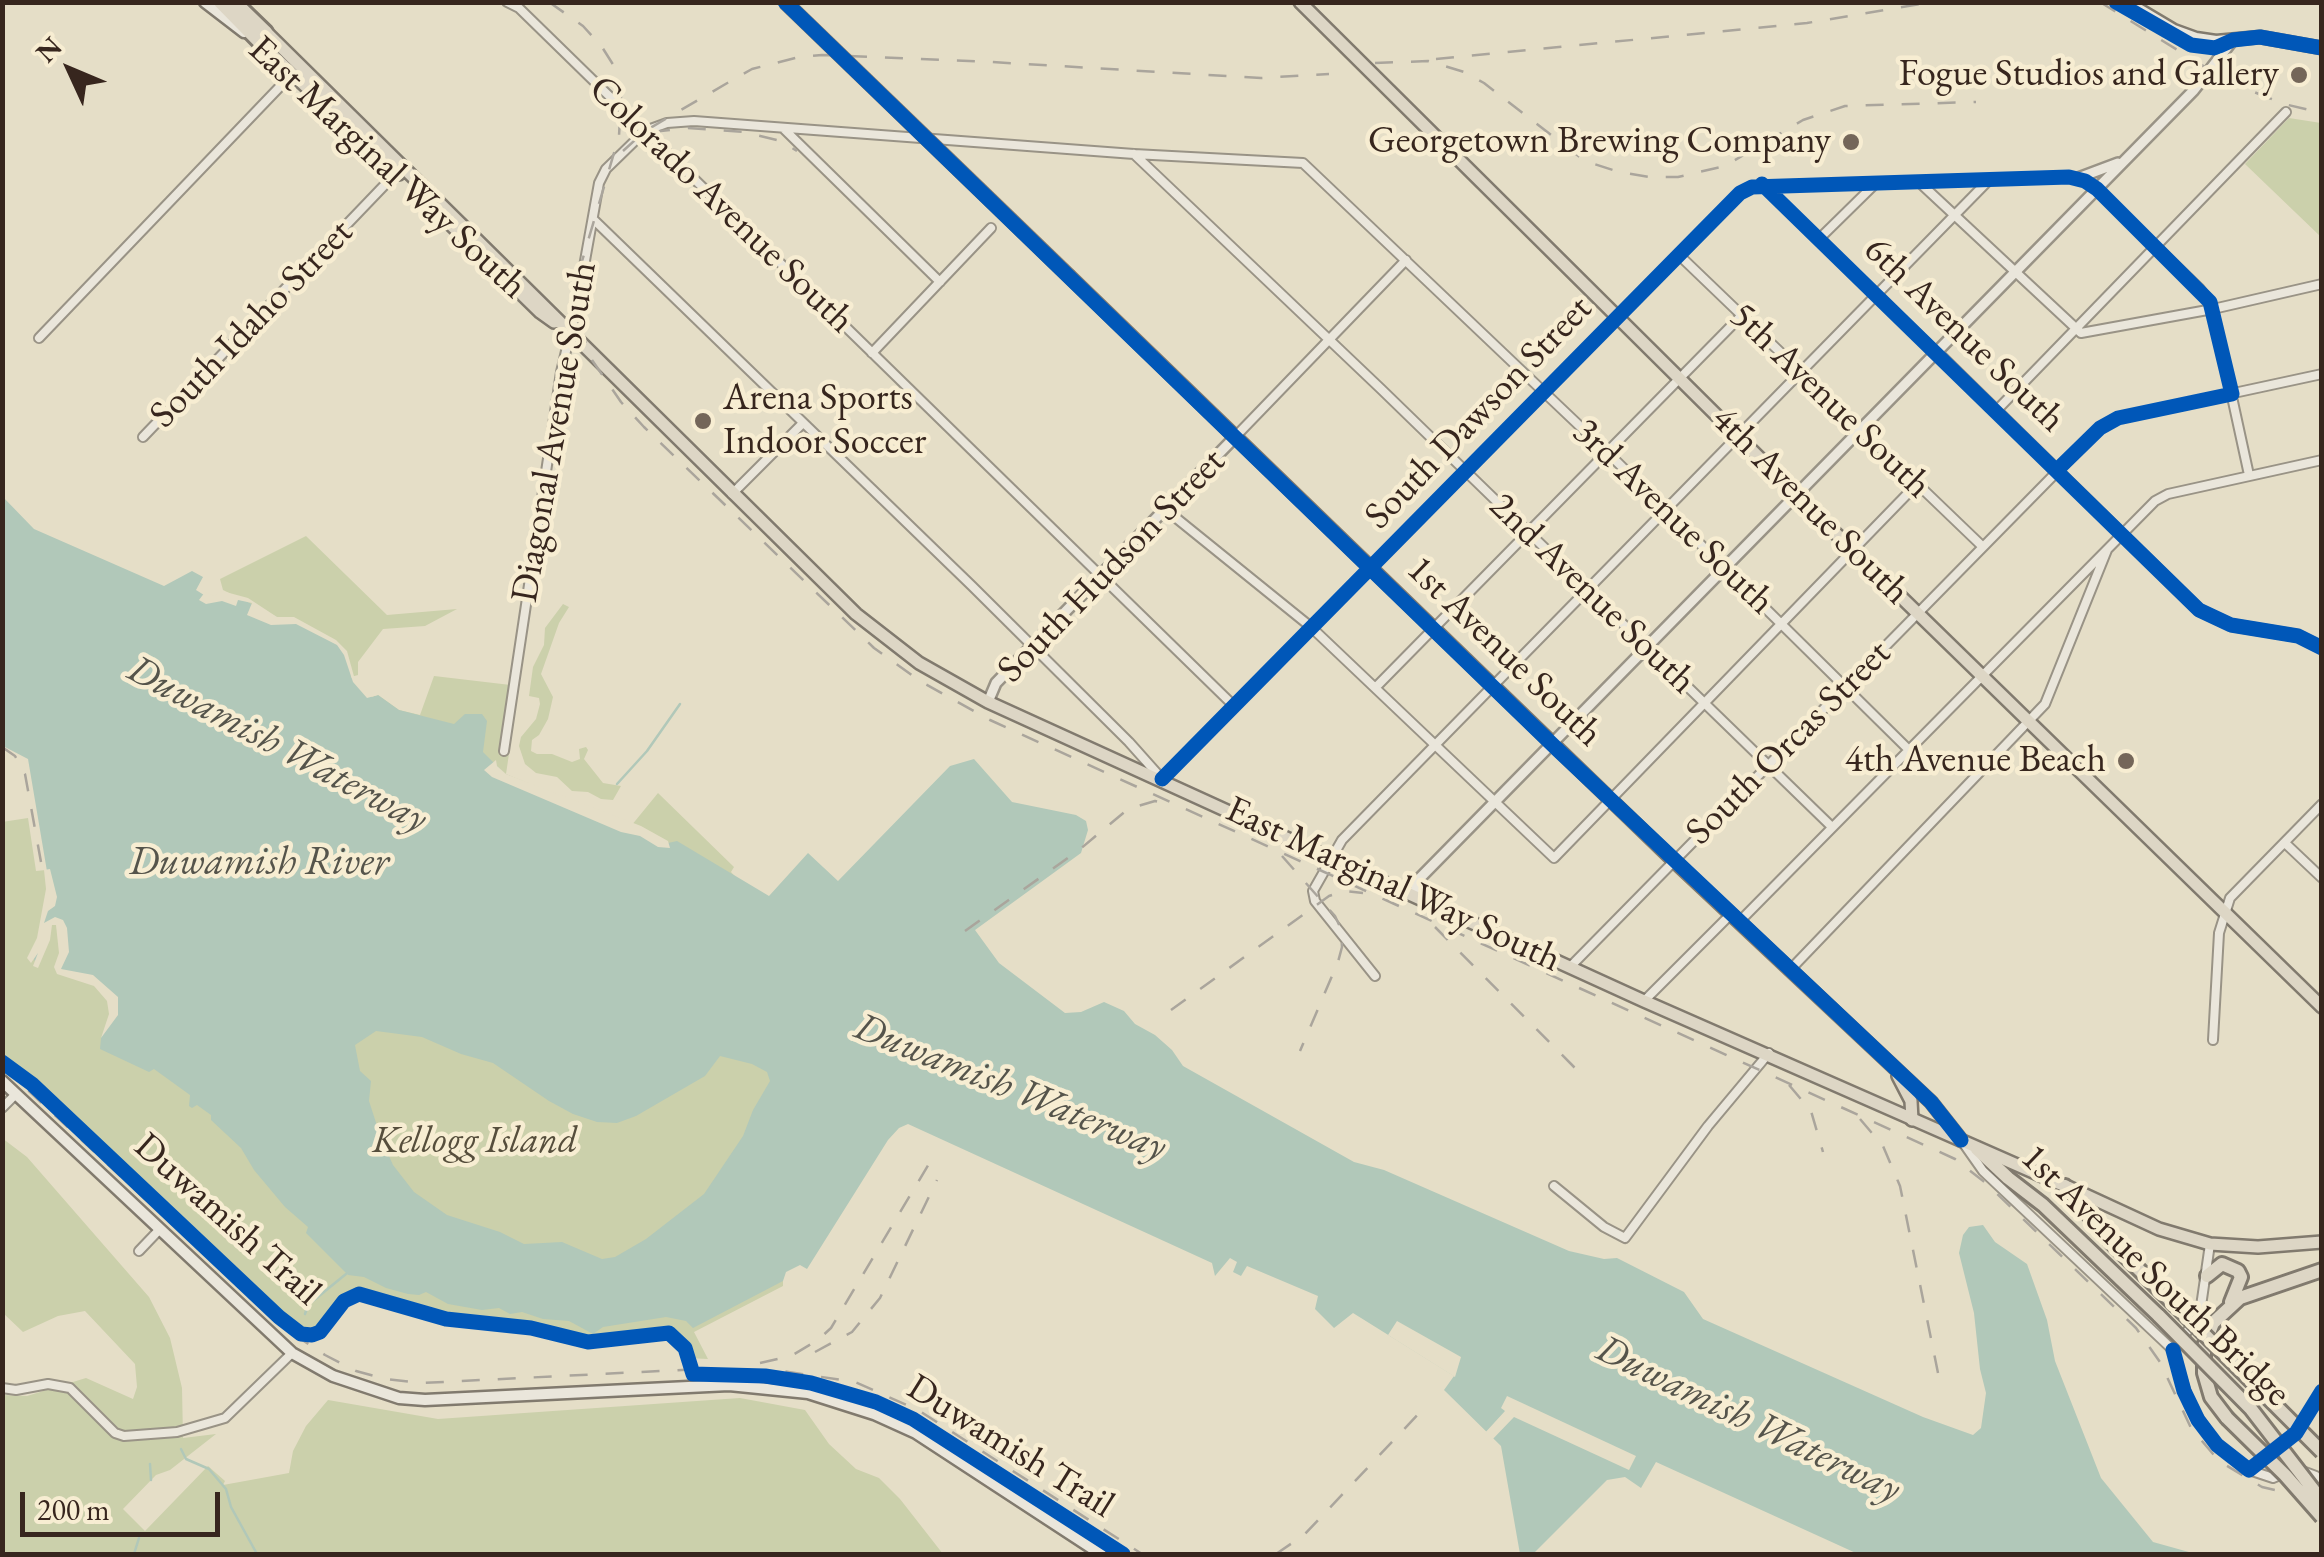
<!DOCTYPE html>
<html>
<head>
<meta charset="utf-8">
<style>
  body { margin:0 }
  #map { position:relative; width:2324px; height:1557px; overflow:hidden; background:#e5dec7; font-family:"EB Garamond",serif }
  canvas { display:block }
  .frame { position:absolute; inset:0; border:5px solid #37261e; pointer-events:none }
  .north { position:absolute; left:20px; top:20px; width:100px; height:100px; -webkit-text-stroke:8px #f7edd2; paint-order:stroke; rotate:314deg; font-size:28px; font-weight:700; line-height:40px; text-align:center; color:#37261e }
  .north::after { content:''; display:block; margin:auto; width:35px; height:45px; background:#37261e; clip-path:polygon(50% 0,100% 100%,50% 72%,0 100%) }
  .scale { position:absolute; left:20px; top:1492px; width:200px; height:45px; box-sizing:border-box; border:5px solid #37261e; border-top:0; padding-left:12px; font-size:30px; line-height:35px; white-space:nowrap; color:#37261e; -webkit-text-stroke:8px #f7edd2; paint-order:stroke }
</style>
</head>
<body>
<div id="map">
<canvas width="2324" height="1557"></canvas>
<div class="frame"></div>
<div class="north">N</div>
<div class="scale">200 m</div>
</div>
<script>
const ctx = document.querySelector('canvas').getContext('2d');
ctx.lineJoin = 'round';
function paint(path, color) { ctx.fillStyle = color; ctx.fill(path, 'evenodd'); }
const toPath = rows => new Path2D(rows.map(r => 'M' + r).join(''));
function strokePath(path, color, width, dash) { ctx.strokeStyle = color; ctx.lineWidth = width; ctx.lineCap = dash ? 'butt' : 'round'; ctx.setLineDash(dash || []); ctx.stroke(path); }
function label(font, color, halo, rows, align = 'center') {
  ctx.font = font + ' "EB Garamond",serif'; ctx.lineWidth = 9; ctx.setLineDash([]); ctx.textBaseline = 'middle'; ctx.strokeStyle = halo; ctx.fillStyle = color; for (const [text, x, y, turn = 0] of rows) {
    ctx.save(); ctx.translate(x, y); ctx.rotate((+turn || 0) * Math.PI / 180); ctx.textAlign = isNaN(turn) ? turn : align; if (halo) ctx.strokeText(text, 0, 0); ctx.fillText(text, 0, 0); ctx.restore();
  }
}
paint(toPath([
  [2289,118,2321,123,2321,237,2245,164],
  [306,536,387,615,457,609,425,626,383,629,358,662,358,675,351,677,367,698,378,695,399,710,420,715,434,676,519,686,506,774,566,799,430,762,277,617,223,590,220,579],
  [563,604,569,607,559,623,541,674,553,697,548,719,539,735,532,740,531,751,537,754,552,754,572,762,580,759,579,749,586,747,588,750,584,759,603,783,621,786,613,800,601,799,588,792,572,791,557,777,536,773,525,764,519,746,521,737,536,719,540,704,539,698,529,696,533,667,544,645,545,628],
  [658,793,734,867,731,872,740,882,631,826],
  [28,818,36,871,46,870,49,924,55,921,85,979,107,994,113,1023,364,1234,770,1279,783,1281,783,1286,694,1332,708,1359,688,1358,682,1344,665,1332,588,1342,531,1328,446,1319,360,1294,344,1301,317,1334,305,1336,297,1332,32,1084,3,1062,2,822],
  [219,892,707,1047,787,1072,713,1206,632,1270,436,1236],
  [2,1138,27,1157,149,1297,170,1338,182,1388,183,1438,216,1434,170,1470,156,1475,123,1509,145,1531,208,1466,225,1481,223,1485,289,1473,293,1451,306,1426,328,1400,438,1419,740,1398,805,1410,829,1444,856,1469,879,1478,900,1499,943,1554,3,1554,3,1395,27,1396,86,1378,133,1399,137,1387,135,1364,85,1311,58,1316,23,1332,3,1313]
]), '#cbd0ab');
paint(toPath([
  [2,496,34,529,164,586,192,571,203,577,196,590,212,600,223,595,244,600,277,617,292,617,340,646,350,662,351,677,372,697,378,695,399,710,454,724,465,714,482,714,487,721,483,752,505,774,668,843,677,841,769,896,808,853,838,881,950,766,974,759,1012,802,1076,815,1086,821,1088,830,1081,853,975,930,999,963,1065,1013,1081,1012,1104,1002,1124,1011,1135,1024,1155,1035,1172,1050,1183,1066,1354,1162,1384,1170,1569,1251,1604,1259,1617,1258,1684,1292,1703,1319,1923,1417,1973,1435,1981,1428,1986,1393,1980,1369,1974,1313,1959,1253,1963,1235,1969,1227,1983,1225,1995,1242,2027,1264,2047,1320,2055,1361,2101,1478,2153,1542,2196,1554,1858,1554,1656,1462,1641,1488,1625,1477,1607,1480,1533,1554,1520,1554,1501,1446,1444,1390,1454,1376,1353,1313,1334,1328,1315,1309,1318,1296,1247,1266,1241,1276,1233,1272,1237,1262,1230,1258,1215,1276,1212,1263,908,1124,899,1128,888,1140,807,1269,800,1265,786,1272,783,1281,693,1328,686,1321,666,1317,603,1327,593,1334,569,1321,543,1319,522,1312,510,1314,499,1308,482,1310,448,1304,426,1292,419,1295,408,1294,386,1288,364,1277,348,1275,306,1233,308,1227,285,1207,254,1170,241,1148,211,1120,211,1115,197,1105,192,1108,189,1106,190,1095,154,1069,149,1072,100,1049,101,1038,113,1013,112,1003,96,984,57,971,62,954,59,926,52,922,36,963,32,956,51,895,28,759,3,746],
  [376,1031,422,1037,461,1054,493,1063,549,1101,573,1114,597,1122,617,1123,636,1116,705,1076,720,1056,752,1064,767,1072,770,1081,753,1110,743,1136,704,1194,646,1239,615,1257,602,1259,562,1242,524,1244,500,1232,447,1215,414,1192,393,1165,381,1138,369,1101,371,1081,360,1071,355,1045]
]), '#b1c8b9');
paint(toPath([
  [222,591,248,598,277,617,294,617,336,640,347,651,355,680,358,678,367,691,380,691,378,695,367,698,353,682,344,655,337,645,296,624,271,625,247,615,252,603,238,600,236,606,222,601,206,604,199,600,205,592,214,596],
  [496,760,497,766,506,774,641,826,668,841,670,848,658,847,640,836,621,832,492,777,484,770],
  [50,869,57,897,55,906,48,911,44,923,55,917,63,920,67,928,69,952,61,969,93,975,118,997,118,1015,101,1038,109,1014,107,1001,94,986,57,974,54,967,59,953,56,925,52,925,50,940,38,968,33,966,38,953,31,963,27,958,37,938,46,889,44,870],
  [1397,1321,1461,1357,1455,1377,1388,1335],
  [1507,1396,1636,1456,1629,1470,1514,1417,1490,1442,1483,1435,1505,1411,1501,1408]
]), '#e5dec7');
strokePath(toPath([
  [617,784,647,751,680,704],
  [305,1314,308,1305,346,1274],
  [181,1449,186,1459,209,1469,226,1489,231,1507,257,1554],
  [150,1464,151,1480],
  [134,1554,139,1538]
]), '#b1c8b9', 2.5);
const minor = toPath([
  [507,2,519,8,1233,705],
  [784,129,940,282],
  [1134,154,1381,389,1832,827],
  [1919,182,2081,333,2213,309,2322,284],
  [1762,184,1936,352],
  [593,219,972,586,1129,742,1162,779,1740,193,1752,187,2069,177,2091,184,2199,288,2212,305,2249,475],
  [1819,239,1876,183],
  [1679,255,1982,546],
  [39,338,292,74],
  [872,353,991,228],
  [1996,411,2286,112],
  [1236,436,1406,260],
  [143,437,399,170],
  [732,494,803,423],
  [1165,509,1311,627,1554,858,1917,484],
  [1377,686,1742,315],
  [504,751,561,372,577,305,599,183,606,169,645,131,667,123,694,121,1134,154,1303,163,1607,452,1909,750],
  [2285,843,2322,878],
  [1739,922,2155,501,2168,494,2322,460],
  [1571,966,2100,428,2118,418,2322,374],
  [1789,971,2045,704,2107,550],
  [1375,976,1315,901,1313,891,1342,840,1989,180],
  [1644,1001,1731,914],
  [2213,1040,2219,933,2230,898,2322,804],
  [2,1108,16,1094],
  [1964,1144,1983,1171,2173,1350,2190,1406,2217,1445,2249,1470,2273,1478,2287,1472],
  [1554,1186,1604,1227,1625,1238,1708,1126,1769,1053],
  [139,1251,160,1229],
  [2182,1339,2200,1313,2210,1244],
  [2,1388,16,1390,48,1384,70,1388,115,1433,124,1436,177,1432,225,1418,292,1353],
  [2249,1470,2296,1433,2322,1391],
  [2300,1470,2316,1476,2322,1483]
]);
const tertiary = toPath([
  [2078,178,2118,163],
  [1936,352,2199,610,2231,625,2298,636,2322,648],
  [988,702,996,683,1236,436],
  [1413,895,1420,878,2194,90,2233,40]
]);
const secondary = toPath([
  [205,2,244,32],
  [2127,2,2174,30,2196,38,2216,41,2260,37,2322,48],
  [2,1081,292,1353,333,1376,399,1398,425,1400,729,1385,808,1393,874,1414,916,1433,1101,1554]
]);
const primary = toPath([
  [1300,2,1825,523,2322,1007],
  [1070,277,1673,860,1931,1102,1961,1140],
  [1898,1076,1911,1101,1912,1120],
  [2068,1187,2159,1229,2210,1244,2258,1247,2322,1242]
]);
const trunk = toPath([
  [266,32,856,614,919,663,988,702,1644,1001,2065,1186],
  [267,50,399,174],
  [441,215,540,312,554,322]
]);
const motorway = toPath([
  [220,2,267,50],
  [235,2,266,32],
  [1977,1149,2008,1178,2043,1205,2159,1316],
  [2065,1186,2112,1243,2175,1305],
  [2207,1276,2222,1264,2238,1271,2241,1277,2231,1302],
  [2227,1418,2211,1397,2204,1373,2204,1346,2213,1323,2240,1298,2322,1270]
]);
strokePath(minor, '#999386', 12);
strokePath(tertiary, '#999386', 14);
strokePath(secondary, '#817a6e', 15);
strokePath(primary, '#817a6e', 16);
strokePath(trunk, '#817a6e', 16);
strokePath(motorway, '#817a6e', 18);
strokePath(minor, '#eae6db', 8);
strokePath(tertiary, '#eae6db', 9);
strokePath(secondary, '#eae6db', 10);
strokePath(primary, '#ddd6c5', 11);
strokePath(trunk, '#ddd6c5', 11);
strokePath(motorway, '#ddd6c5', 12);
strokePath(toPath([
  [549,2,583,26,602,47,614,66,621,97,619,136,575,285,579,324,592,360,621,402,644,427,874,648,920,681,990,720,1955,1159,1987,1184,2136,1328,2160,1362,2191,1428,2219,1461,2262,1487,2300,1496,2322,1495],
  [2100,2,2229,82,2284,104,2322,113],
  [1436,59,1807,23,1932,2],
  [1375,63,1428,61,1464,72,1484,83,1585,161,1619,172,1650,177,1678,177,1725,166,1803,120,1845,106,1976,102],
  [652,132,688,128,744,132,781,141,797,151],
  [623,151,645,131,729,82,752,69,799,57,822,55,991,62,1261,78,1329,74],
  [2,747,15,756,25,774,41,862],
  [1282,856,1335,916,1341,929,1342,947,1338,962,1300,1051],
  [1435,927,1577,1070],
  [965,931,1079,850,1128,809,1155,801,1167,804],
  [1171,1010,1329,896,1344,891,1363,893],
  [2,1066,283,1327,325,1355,356,1371,385,1379,422,1383,700,1369,782,1371,855,1382,918,1410,1142,1554],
  [1789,1085,1811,1111,1823,1152],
  [1860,1119,1883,1146,1900,1186,1938,1373],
  [815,1352,852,1332,880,1298,937,1180],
  [760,1363,791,1356,818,1340,831,1328,933,1157],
  [1276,1554,1304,1535,1425,1407]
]), '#aaa59c', 2.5, [18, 18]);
const primaryBridge = toPath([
  [785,2,1070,277]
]);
const motorwayBridge = toPath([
  [2175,1305,2322,1452],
  [2159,1316,2251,1409,2322,1501],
  [2227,1418,2285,1475,2322,1517]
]);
strokePath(primaryBridge, '#817a6e', 16, []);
strokePath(motorwayBridge, '#817a6e', 18, []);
strokePath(primaryBridge, '#ddd6c5', 11);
strokePath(motorwayBridge, '#ddd6c5', 12);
strokePath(toPath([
  [785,2,1558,750,1931,1102,1961,1140],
  [2116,2,2191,45,2215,48,2233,40,2260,37,2322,48],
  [1762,184,2199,610,2231,625,2298,636,2322,648],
  [1162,779,1740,193,1752,187,2069,177,2085,181,2097,189,2210,302,2232,394,2118,418,2100,428,2057,470],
  [2,1062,32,1084,279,1317,301,1334,312,1335,320,1332,344,1301,359,1294,446,1319,531,1328,588,1342,669,1333,685,1348,693,1374,765,1376,811,1383,876,1402,913,1419,1123,1554],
  [2173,1350,2184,1391,2198,1420,2217,1445,2249,1470,2296,1433,2322,1391]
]), '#0057b8', 15);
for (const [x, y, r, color] of [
  [2299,75,10,"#746659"],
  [1851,142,10,"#746659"],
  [703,421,10,"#746659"],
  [2126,761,10,"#746659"]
]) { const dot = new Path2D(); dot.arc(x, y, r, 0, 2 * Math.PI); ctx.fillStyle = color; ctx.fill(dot); strokePath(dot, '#f7edd2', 4); }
label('38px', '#37261e', '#f7edd2', [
  ["Fogue Studios and Gallery",2279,75],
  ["Georgetown Brewing Company",1831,142],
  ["Arena Sports",723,399,"left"],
  ["Indoor Soccer",723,443,"left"],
  ["4th Avenue Beach",2106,761]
], 'right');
label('38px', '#37261e', '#f7edd2', [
  ["East Marginal Way South",387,168,43],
  ["Colorado Avenue South",721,205,44],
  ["South Idaho Street",252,324,-46],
  ["6th Avenue South",1964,335,44],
  ["5th Avenue South",1830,401,44],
  ["South Dawson Street",1479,413,-46],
  ["Diagonal Avenue South",555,432,-80],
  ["4th Avenue South",1810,506,45],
  ["3rd Avenue South",1673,517,44],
  ["South Hudson Street",1112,566,-46],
  ["2nd Avenue South",1592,594,44],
  ["1st Avenue South",1504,652,44],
  ["South Orcas Street",1789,743,-45],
  ["East Marginal Way South",1393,885,25],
  ["Duwamish Trail",227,1220,42],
  ["1st Avenue South Bridge",2155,1276,44],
  ["Duwamish Trail",1010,1447,32]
]);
label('italic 38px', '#564e3c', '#f7edd2', [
  ["Kellogg Island",475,1142]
]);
label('italic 40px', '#55544b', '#f7edd2', [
  ["Duwamish Waterway",277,745,28],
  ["Duwamish River",259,863],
  ["Duwamish Waterway",1010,1088,22],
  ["Duwamish Waterway",1748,1420,26]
]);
</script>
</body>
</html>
